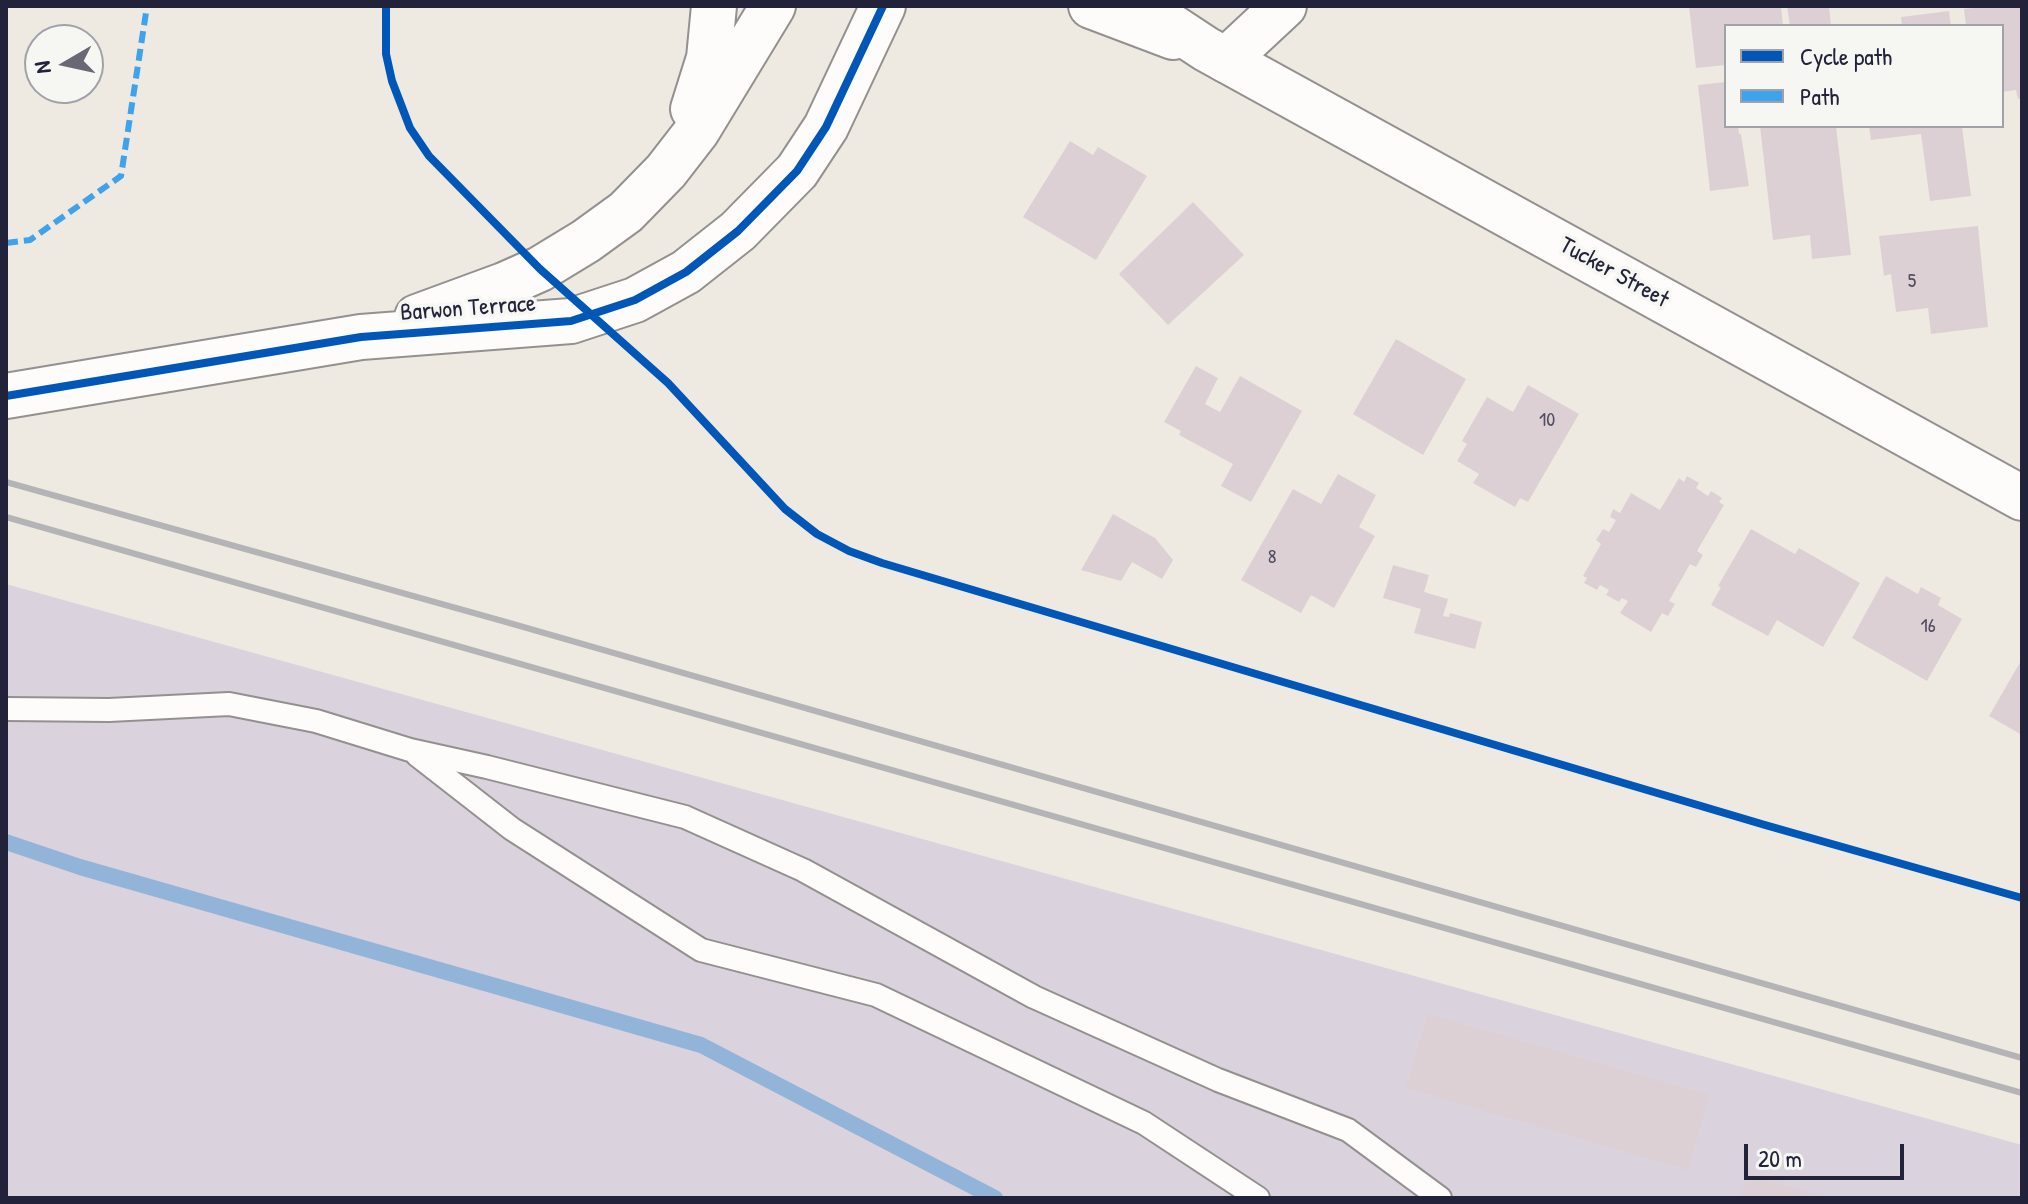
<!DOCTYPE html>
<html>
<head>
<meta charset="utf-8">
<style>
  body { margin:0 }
  #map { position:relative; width:2028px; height:1204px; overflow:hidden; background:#efeae1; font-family:"Patrick Hand",sans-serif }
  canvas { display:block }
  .frame { position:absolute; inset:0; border:8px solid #22223b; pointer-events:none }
  .legend { position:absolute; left:1724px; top:24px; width:280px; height:104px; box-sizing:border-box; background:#f6f6f2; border:2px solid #a1a1a9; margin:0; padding:10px 14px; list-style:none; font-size:24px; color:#22223b }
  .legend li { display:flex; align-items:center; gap:16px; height:40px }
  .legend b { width:40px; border:2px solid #a1a1a9 }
  .north { position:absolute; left:24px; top:24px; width:80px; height:80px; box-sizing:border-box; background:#f6f6f2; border:2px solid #a1a1a9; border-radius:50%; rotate:261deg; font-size:22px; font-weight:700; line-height:32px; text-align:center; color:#22223b }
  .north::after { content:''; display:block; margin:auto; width:28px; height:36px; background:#6a6875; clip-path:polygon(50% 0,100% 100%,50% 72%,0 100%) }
  .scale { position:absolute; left:1744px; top:1144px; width:160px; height:36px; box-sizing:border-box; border:4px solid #22223b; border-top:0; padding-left:10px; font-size:24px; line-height:28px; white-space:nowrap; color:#22223b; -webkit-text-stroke:6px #f6f6f2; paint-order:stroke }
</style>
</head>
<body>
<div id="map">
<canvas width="2028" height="1204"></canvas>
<div class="frame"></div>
<ul class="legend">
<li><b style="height:10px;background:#0057b8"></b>Cycle path</li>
<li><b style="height:10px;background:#3ea2ec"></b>Path</li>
</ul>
<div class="north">N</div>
<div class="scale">20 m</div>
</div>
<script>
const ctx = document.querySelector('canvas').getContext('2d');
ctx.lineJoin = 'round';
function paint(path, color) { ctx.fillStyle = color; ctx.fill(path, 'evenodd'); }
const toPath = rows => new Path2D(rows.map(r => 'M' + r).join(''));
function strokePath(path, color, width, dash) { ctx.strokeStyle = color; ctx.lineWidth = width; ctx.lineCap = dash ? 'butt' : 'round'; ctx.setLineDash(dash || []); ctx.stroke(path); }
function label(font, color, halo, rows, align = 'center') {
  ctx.font = font + ' "Patrick Hand",sans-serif'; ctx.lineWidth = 7; ctx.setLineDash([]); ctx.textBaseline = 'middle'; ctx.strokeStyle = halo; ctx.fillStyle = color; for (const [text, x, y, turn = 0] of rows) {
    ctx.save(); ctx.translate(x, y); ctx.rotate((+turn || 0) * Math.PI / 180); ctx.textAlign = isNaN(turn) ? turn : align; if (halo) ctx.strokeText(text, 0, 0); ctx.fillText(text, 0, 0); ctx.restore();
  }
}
paint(toPath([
  [6,584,2022,1145,2022,1198,6,1198]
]), '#dad2dc');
strokePath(toPath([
  [6,842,80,867,701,1045,995,1198]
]), '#93b4d9', 16);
paint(toPath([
  [1689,6,1781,6,1783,26,1726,26,1726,65,1696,68],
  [1787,6,1829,6,1831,26,1790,26],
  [1989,6,2022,6,2022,98,2018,99,2016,90,2002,92,2002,26,1966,26,1964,9],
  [1949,11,1951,26,1902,26,1901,17],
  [1726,82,1726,126,1738,126,1739,134,1741,134,1749,186,1710,191,1698,85],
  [1760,126,1836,126,1851,255,1812,259,1810,235,1773,240],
  [1869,126,1962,127,1971,196,1930,201,1921,134,1871,140],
  [1070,141,1093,155,1098,147,1147,176,1096,260,1023,217],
  [1193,202,1244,255,1168,325,1119,274],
  [1978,226,1988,327,1931,334,1928,308,1896,312,1891,274,1884,276,1879,236],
  [1396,339,1466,379,1423,455,1353,414],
  [1196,366,1218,378,1205,404,1220,412,1240,376,1302,411,1251,502,1221,486,1233,464,1179,435,1181,431,1164,422],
  [1528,385,1579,414,1528,502,1520,498,1515,507,1473,483,1479,474,1457,461,1467,444,1462,441,1487,397,1513,412],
  [1338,474,1376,495,1359,527,1375,536,1334,608,1311,595,1301,613,1241,580,1293,489,1321,504],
  [1687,476,1699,483,1696,488,1708,496,1711,491,1722,498,1719,502,1724,505,1697,551,1703,555,1696,567,1690,564,1669,601,1675,604,1668,616,1662,613,1651,632,1620,613,1628,601,1622,598,1619,602,1606,595,1609,590,1600,585,1597,590,1584,583,1587,578,1583,576,1601,544,1596,540,1603,529,1609,532,1616,520,1610,517,1613,509,1620,513,1631,493,1660,510,1679,478,1684,482],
  [1113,514,1155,538,1173,560,1162,579,1132,562,1121,581,1081,570],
  [1751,529,1795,554,1799,548,1860,583,1823,647,1777,620,1768,636,1711,605,1721,587,1718,586],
  [1393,565,1429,575,1424,592,1448,599,1443,616,1449,617,1450,613,1482,622,1475,649,1414,633,1421,609,1383,598],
  [1886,576,1918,594,1921,587,1941,598,1938,605,1962,619,1927,681,1852,638],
  [2022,659,2022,735,1989,716],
  [1428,1014,1709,1095,1688,1170,1406,1088],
  [1748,1174,1825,1197,1825,1198,1740,1198]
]), '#ddd0d4');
const service = toPath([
  [6,709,109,710,229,704,316,721,410,750,487,767,685,817,803,870,1034,997,1218,1080,1348,1130,1440,1198],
  [417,755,512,829,701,950,876,995,1144,1123,1258,1198]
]);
const minor = toPath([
  [1226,60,1284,6]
]);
const tertiary = toPath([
  [1091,6,1173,37],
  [1147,6,1165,22,1206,49,2022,498],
  [693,109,709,58,714,6],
  [417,317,504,285,540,269,586,241,626,212,666,171,697,131,773,6],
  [6,396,361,337,571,321,635,300,686,272,738,231,797,171,826,127,883,6]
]);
strokePath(service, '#939090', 26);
strokePath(minor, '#939090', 48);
strokePath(tertiary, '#939090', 48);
strokePath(service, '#fdfcfa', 22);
strokePath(minor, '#fdfcfa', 44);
strokePath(tertiary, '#fdfcfa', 44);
strokePath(toPath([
  [6,482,506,622,2022,1058],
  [6,517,2022,1093]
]), '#b4b4b6', 6);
strokePath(toPath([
  [6,243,30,240,121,176,147,6]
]), '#3ea2ec', 6, [12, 6]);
strokePath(toPath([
  [386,6,386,54,392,81,410,128,429,156,540,269,668,383,785,509,817,534,849,551,882,563,1765,825,2022,898],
  [6,396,361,337,571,321,635,300,686,272,738,231,797,171,826,127,883,6]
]), '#0057b8', 8);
label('20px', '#514e61', null, [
  ["5",1912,282],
  ["10",1547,421],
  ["8",1272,558],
  ["16",1928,627]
]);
label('24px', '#22223b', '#f6f6f2', [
  ["Tucker Street",1614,273,29],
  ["Barwon Terrace",468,309,-4]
]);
</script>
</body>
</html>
